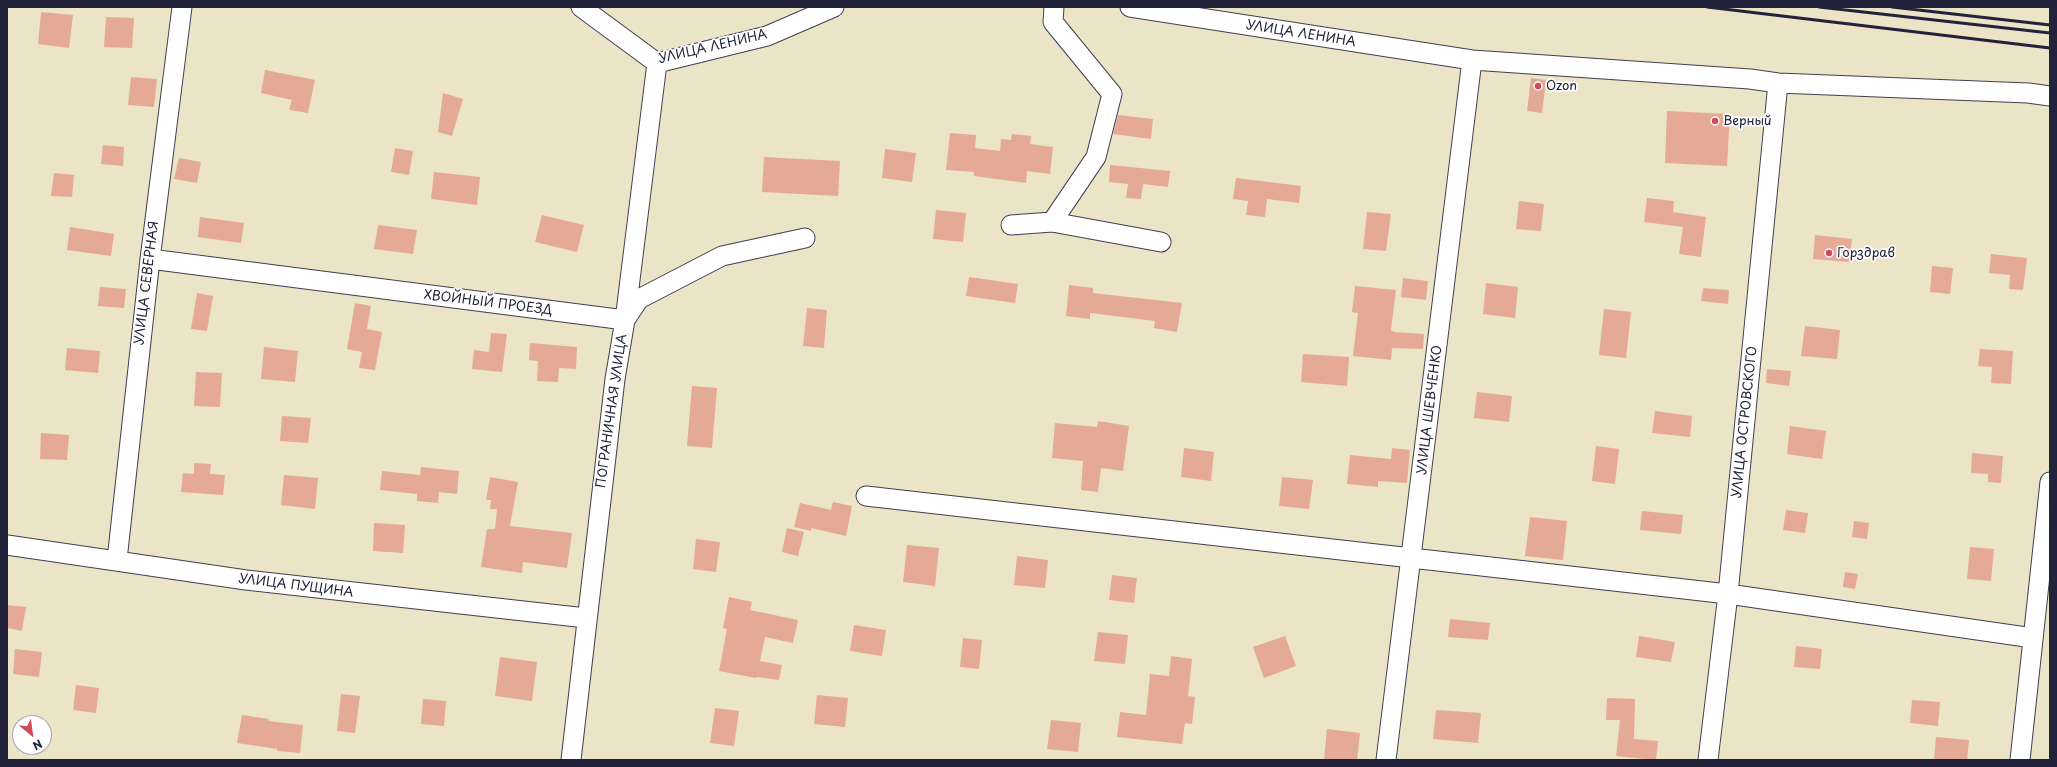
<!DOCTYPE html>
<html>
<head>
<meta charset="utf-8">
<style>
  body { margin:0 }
  #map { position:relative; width:2057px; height:767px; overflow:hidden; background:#ece4c6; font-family:"Playpen Sans",sans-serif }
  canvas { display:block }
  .frame { position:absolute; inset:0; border:8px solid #22223b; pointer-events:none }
  .north { position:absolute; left:12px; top:715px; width:40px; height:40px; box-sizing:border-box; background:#fff; border:1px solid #a7a7b1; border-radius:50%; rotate:151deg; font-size:11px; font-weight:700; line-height:16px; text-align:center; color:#22223b }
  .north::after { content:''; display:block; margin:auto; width:14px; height:18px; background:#d1495b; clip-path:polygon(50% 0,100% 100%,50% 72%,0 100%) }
</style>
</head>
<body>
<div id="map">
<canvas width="2057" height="767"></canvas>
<div class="frame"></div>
<div class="north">N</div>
</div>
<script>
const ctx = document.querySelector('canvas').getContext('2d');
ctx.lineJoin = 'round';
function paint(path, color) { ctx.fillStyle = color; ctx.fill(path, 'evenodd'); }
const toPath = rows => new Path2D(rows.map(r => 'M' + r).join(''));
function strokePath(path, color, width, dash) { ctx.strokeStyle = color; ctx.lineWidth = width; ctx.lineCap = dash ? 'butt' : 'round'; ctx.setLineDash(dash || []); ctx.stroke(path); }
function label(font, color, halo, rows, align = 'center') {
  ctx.font = font + ' "Playpen Sans",sans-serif'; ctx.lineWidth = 3.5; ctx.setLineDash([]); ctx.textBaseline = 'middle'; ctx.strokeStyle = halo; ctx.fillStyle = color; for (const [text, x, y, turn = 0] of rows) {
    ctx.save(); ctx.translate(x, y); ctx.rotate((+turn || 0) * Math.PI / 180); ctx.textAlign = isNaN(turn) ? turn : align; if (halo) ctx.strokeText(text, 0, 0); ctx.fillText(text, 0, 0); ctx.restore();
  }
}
paint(toPath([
  [41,12,73,15,69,48,38,44],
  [106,17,134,18,132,48,104,47],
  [265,70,315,80,308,113,289,110,292,100,261,93],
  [131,77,157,79,154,107,128,105],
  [1531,78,1546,80,1542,113,1527,111],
  [443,93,463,99,452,136,438,132],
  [1667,111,1730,114,1727,166,1665,163],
  [1118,115,1153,119,1151,139,1113,134],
  [950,133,976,135,975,148,1000,151,1001,139,1011,140,1012,134,1031,136,1030,144,1053,147,1050,174,1027,171,1026,183,974,176,974,172,946,170],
  [103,145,124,147,123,166,101,164],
  [395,148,413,151,409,175,391,172],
  [885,149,916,153,912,182,882,178],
  [764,157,840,161,838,196,762,192],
  [179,158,201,162,197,183,174,179],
  [1110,165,1170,171,1168,187,1143,184,1141,199,1126,198,1128,184,1109,182],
  [434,172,480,177,477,205,431,199],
  [54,173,74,175,72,197,51,196],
  [1236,178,1301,186,1299,203,1267,199,1265,217,1246,215,1248,201,1233,199],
  [1647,198,1674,201,1673,212,1706,217,1701,257,1679,254,1683,227,1644,222],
  [1519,201,1544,204,1541,231,1516,229],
  [936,210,966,213,963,242,933,239],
  [1367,212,1391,214,1386,251,1363,249],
  [542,215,584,225,577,252,535,242],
  [200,217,244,223,241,243,198,237],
  [378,225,417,230,413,254,374,249],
  [70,227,114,234,111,256,67,250],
  [1815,235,1852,239,1849,262,1813,259],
  [1991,254,2027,258,2023,290,2009,289,2010,275,1989,273],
  [1932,266,1953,268,1950,294,1930,292],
  [969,277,1018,284,1015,303,966,296],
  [1403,278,1428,281,1426,300,1401,297],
  [1486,283,1518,287,1515,318,1483,314],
  [1069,285,1093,288,1093,293,1182,303,1177,332,1154,328,1155,321,1090,313,1090,319,1066,316],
  [1355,286,1396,290,1391,330,1394,332,1424,334,1423,349,1392,348,1391,360,1353,356,1358,313,1352,312],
  [100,287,126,289,124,308,98,306],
  [1703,288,1729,290,1728,304,1701,301],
  [197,293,213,296,207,331,191,329],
  [355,303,371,306,367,329,382,332,375,370,359,368,362,352,347,349],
  [807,308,827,310,824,348,803,346],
  [1604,309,1631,312,1626,358,1599,355],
  [1805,326,1840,330,1837,359,1801,356],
  [491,333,507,334,502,372,472,369,474,350,489,352],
  [530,343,577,347,576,369,559,368,558,382,537,381,538,361,529,360],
  [264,347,298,351,295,382,261,379],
  [67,348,100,351,98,373,65,370],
  [1980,349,2013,351,2011,384,1991,383,1992,367,1978,366],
  [1303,354,1349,357,1347,386,1301,382],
  [1767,369,1791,371,1789,386,1766,383],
  [196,372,222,373,220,407,194,406],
  [692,386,717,388,712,448,687,446],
  [1477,392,1512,396,1509,422,1474,418],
  [1655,411,1692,416,1690,437,1652,433],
  [282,416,311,418,308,443,280,441],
  [1098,421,1129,426,1123,471,1101,468,1098,492,1081,490,1083,461,1052,458,1055,423,1097,427],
  [1790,426,1826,431,1822,459,1787,454],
  [41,433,69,435,67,460,40,459],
  [1596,446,1619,449,1615,484,1592,481],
  [1184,448,1214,452,1211,481,1181,477],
  [1392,448,1410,450,1407,483,1378,481,1378,487,1347,484,1350,455,1391,459],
  [1972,453,2003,456,2001,483,1988,482,1988,474,1971,473],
  [194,463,211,464,210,474,225,475,223,495,181,492,183,473,194,474],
  [421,467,459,471,457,494,439,492,438,503,417,501,417,494,380,490,382,471,420,475],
  [284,475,318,478,315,509,281,505],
  [490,477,518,482,510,526,572,533,567,568,523,562,522,573,481,567,487,529,495,529,497,509,490,509,491,500,486,500],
  [1282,477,1313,480,1309,509,1279,506],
  [833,502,852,506,846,536,811,528,811,531,794,527,800,503,831,510],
  [1786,510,1808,513,1805,533,1783,530],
  [1642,511,1683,515,1681,534,1640,530],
  [1530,517,1567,521,1563,560,1525,556],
  [1854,521,1869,523,1867,539,1852,537],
  [374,523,405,525,403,553,373,551],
  [787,528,804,532,798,556,782,552],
  [696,539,720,542,716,572,693,569],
  [907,545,939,548,935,586,903,582],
  [1970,547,1994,549,1991,581,1967,579],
  [1017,556,1048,560,1045,588,1014,585],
  [1845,572,1858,574,1855,589,1843,587],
  [1112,575,1137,578,1134,603,1109,600],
  [729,597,752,602,750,610,798,620,793,643,765,637,760,661,782,665,779,680,757,677,756,678,719,671,727,629,723,628],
  [7,605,26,607,22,631,7,628],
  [1450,619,1490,623,1488,640,1448,637],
  [854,625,886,630,882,656,850,651],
  [1098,632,1128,635,1125,664,1094,661],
  [1285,636,1296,666,1264,678,1253,647],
  [1639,636,1675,642,1671,662,1636,657],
  [963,638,982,640,979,669,960,667],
  [1796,646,1822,649,1820,669,1794,667],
  [15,649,42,652,39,677,13,674],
  [1171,656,1192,659,1188,696,1195,697,1192,724,1185,723,1182,744,1117,737,1120,712,1146,715,1150,674,1169,676],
  [500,657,537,662,532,701,495,696],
  [76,685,99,688,96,713,73,710],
  [341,694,360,696,355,733,337,731],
  [817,695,848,698,845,727,814,724],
  [1607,698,1635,699,1634,739,1658,741,1656,760,1616,756,1620,720,1606,720],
  [423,699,446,701,444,726,421,724],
  [1912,700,1940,702,1938,726,1910,723],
  [715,708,739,711,734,746,710,743],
  [1436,710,1481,713,1478,743,1433,739],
  [242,715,269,719,268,721,303,725,300,753,277,751,277,749,237,743],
  [1051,720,1081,723,1078,752,1047,749],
  [1327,729,1360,733,1357,760,1324,760],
  [1936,737,1969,740,1967,760,1934,760]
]), '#e5aa96');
const street = toPath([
  [581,7,657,63],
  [1130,7,1472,60,1750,79,1778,83,2028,93,2050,96],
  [657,63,767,36,834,7],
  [1052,222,1096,157,1112,94,1053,22,1054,7],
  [1011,225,1052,222,1161,242],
  [150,259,625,320,639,299,722,256,805,238],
  [866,496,1728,594,2033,638],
  [7,545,246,580,586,618],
  [117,560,150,259,182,7],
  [571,760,615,379,625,320,657,63],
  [1386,760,1472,60],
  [1708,760,1728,594,1778,83],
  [2020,760,2050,482]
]);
strokePath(street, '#403f50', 21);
strokePath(street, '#fff', 19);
strokePath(toPath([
  [1707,7,2050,48],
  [1819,7,2050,33],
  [1892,7,2050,25]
]), '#22223b', 3);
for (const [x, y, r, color] of [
  [1538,86,4,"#d1495b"],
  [1715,121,4,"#d1495b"],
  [1829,253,4,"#d1495b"]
]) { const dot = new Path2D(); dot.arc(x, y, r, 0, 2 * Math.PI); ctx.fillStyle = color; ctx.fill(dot); strokePath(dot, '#fff', 1.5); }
label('13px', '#22223b', '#fff', [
  ["УЛИЦА ЛЕНИНА",1301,34,9],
  ["УЛИЦА ЛЕНИНА",713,47,-13],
  ["УЛИЦА СЕВЕРНАЯ",147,283,-83],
  ["ХВОЙНЫЙ ПРОЕЗД",488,303,7],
  ["УЛИЦА ШЕВЧЕНКО",1430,410,-83],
  ["ПОГРАНИЧНАЯ УЛИЦА",612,411,-82],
  ["УЛИЦА ОСТРОВСКОГО",1745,422,-84],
  ["УЛИЦА ПУЩИНА",296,586,7]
]);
label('13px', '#22223b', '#fff', [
  ["Ozon",1546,86],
  ["Верный",1723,121],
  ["Горздрав",1837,253]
], 'left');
</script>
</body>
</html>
